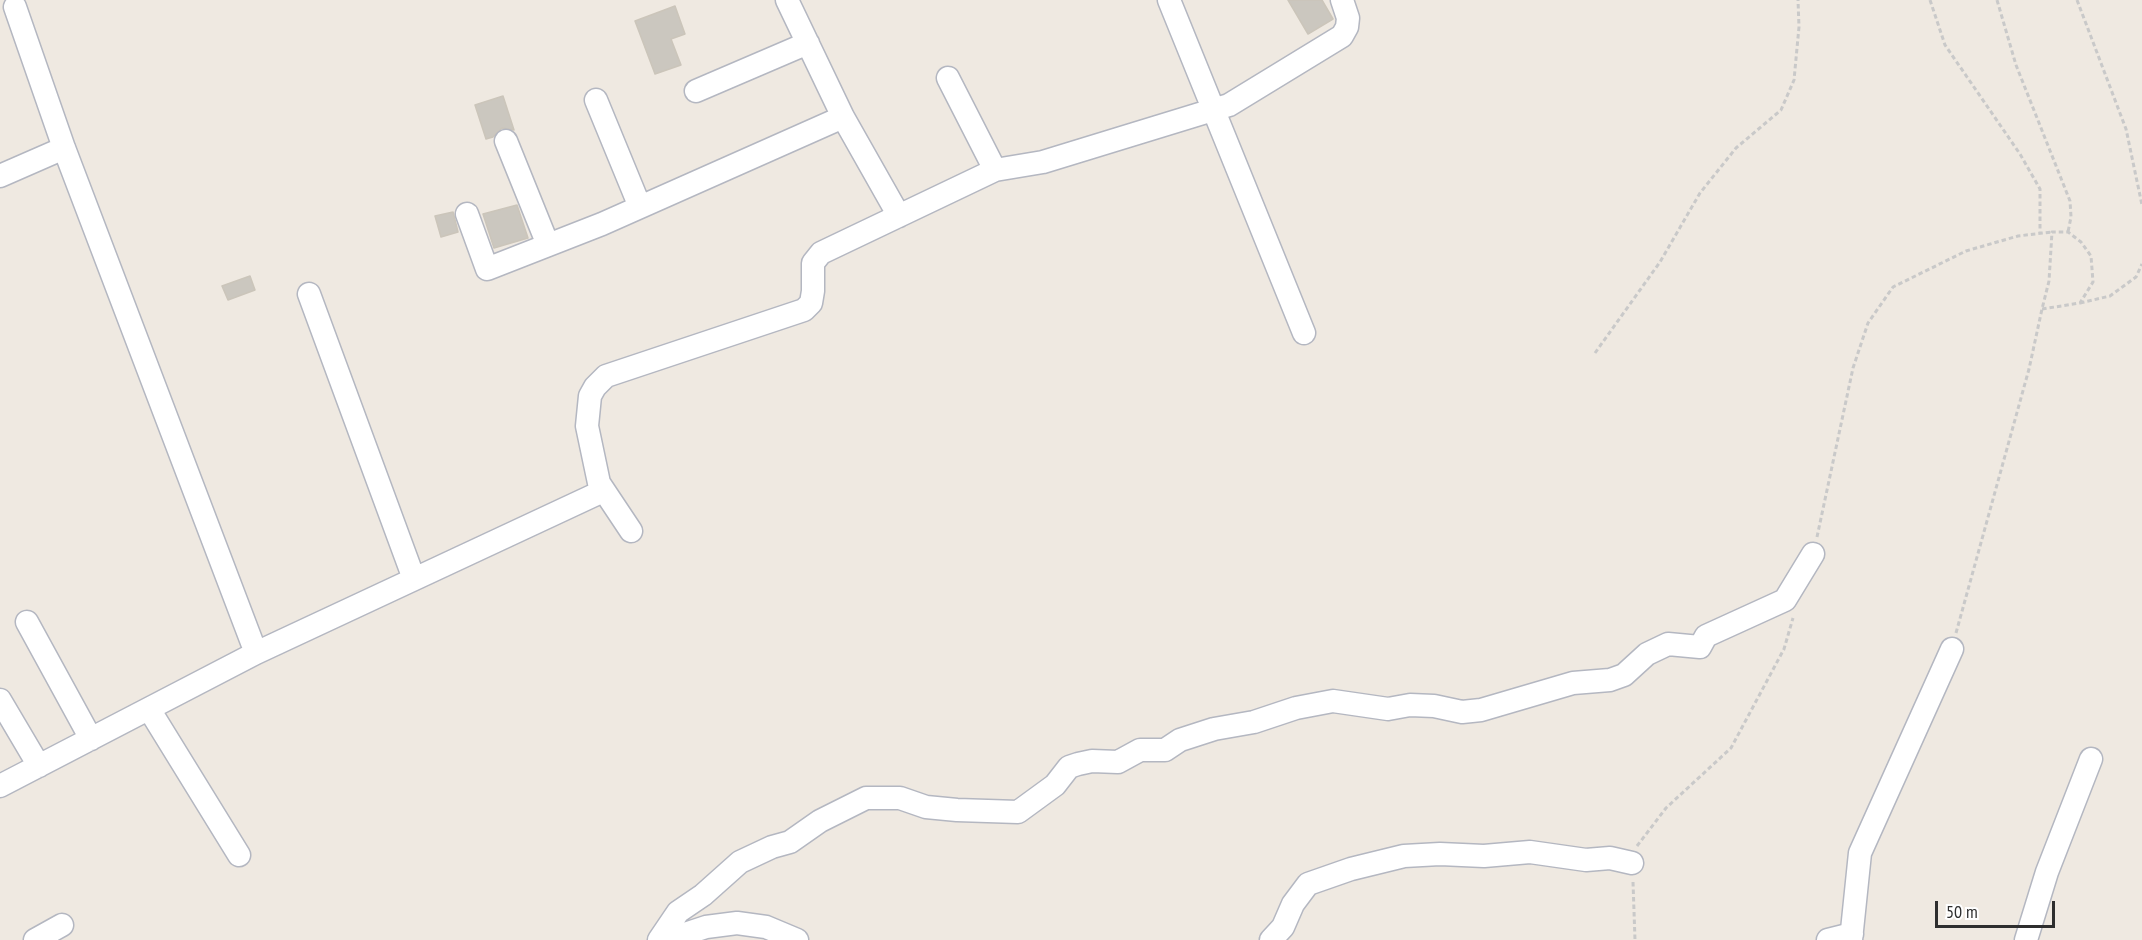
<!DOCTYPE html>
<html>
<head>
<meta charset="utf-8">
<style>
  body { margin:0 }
  #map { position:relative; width:2142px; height:940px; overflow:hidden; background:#efe9e1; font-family:"PT Sans Narrow",sans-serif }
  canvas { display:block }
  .scale { position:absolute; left:1935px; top:901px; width:120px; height:27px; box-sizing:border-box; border:3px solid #2e2e2e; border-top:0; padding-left:8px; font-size:18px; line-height:21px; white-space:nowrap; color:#2e2e2e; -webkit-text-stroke:4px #fff; paint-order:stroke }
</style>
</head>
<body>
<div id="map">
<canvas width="2142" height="940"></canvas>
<div class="scale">50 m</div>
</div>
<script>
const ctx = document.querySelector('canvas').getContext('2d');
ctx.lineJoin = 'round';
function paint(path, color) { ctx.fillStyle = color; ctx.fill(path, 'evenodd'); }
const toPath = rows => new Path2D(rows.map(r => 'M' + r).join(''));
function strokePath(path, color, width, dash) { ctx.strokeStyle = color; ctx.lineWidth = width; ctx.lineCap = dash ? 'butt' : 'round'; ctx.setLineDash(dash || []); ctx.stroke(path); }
const building = toPath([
  [1288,0,1322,0,1333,19,1308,34,1288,0],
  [675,6,685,34,671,39,681,65,655,74,635,21,675,6],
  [503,96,514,130,502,128,493,137,486,139,475,105,503,96],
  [517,205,528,238,494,248,483,214,517,205],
  [453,212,458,232,441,237,435,216,453,212],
  [250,276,255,290,228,300,222,286,250,276]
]);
paint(building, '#cbc7bf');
strokePath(building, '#cbc5ba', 1.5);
const minor = toPath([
  [787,0,843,117,899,216],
  [1169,0,1304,333],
  [15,7,64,148,256,653],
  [948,78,995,170],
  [696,91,808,43],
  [596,100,640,207],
  [506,141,548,245],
  [0,176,64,148],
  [467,214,487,269,602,224,843,117],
  [309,294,414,579],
  [631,531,599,483,587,426,590,396,595,387,606,376,804,310,811,303,813,291,813,263,821,253,995,170,1043,162,1229,105,1342,36,1347,27,1348,18,1342,0],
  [27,622,91,739],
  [0,700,39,766],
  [149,709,239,855],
  [0,786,256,653,603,491],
  [35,940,62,925],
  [659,940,678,912,703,895,740,862,772,847,790,842,820,821,866,798,900,798,926,807,957,810,1018,812,1055,785,1069,767,1078,764,1092,761,1118,762,1140,750,1165,750,1180,740,1214,729,1254,722,1296,708,1333,701,1388,709,1410,705,1434,706,1462,712,1481,710,1573,683,1610,680,1624,675,1647,654,1668,644,1700,647,1706,636,1785,600,1813,554],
  [667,940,706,927,737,923,766,927,797,940],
  [1271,940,1283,927,1293,904,1308,884,1351,869,1404,856,1440,854,1484,856,1530,852,1586,860,1610,858,1632,863],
  [1828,940,1852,934],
  [1851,940,1860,853,1952,649],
  [2026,940,2047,872,2091,759]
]);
strokePath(minor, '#b4b7c1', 25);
strokePath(toPath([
  [1930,0,1945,45,2020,154,2040,189,2040,233],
  [1997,0,2016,65,2070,201,2071,217,2068,232],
  [2077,0,2126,129,2142,205],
  [2080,303,2110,296,2136,277,2142,264],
  [1595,353,1660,262,1700,193,1736,148,1781,110,1794,80,1799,27,1798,0],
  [1817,537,1853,368,1868,323,1893,287,1966,251,2018,236,2052,232],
  [1956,633,2029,369,2042,309,2049,281,2052,232,2068,232,2081,242,2091,256,2093,282,2080,303,2042,309],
  [1637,846,1666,808,1731,748,1784,649,1793,618],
  [1633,882,1635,940]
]), '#c9c9c9', 3, [4.5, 3]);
strokePath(minor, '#fff', 22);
</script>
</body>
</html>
